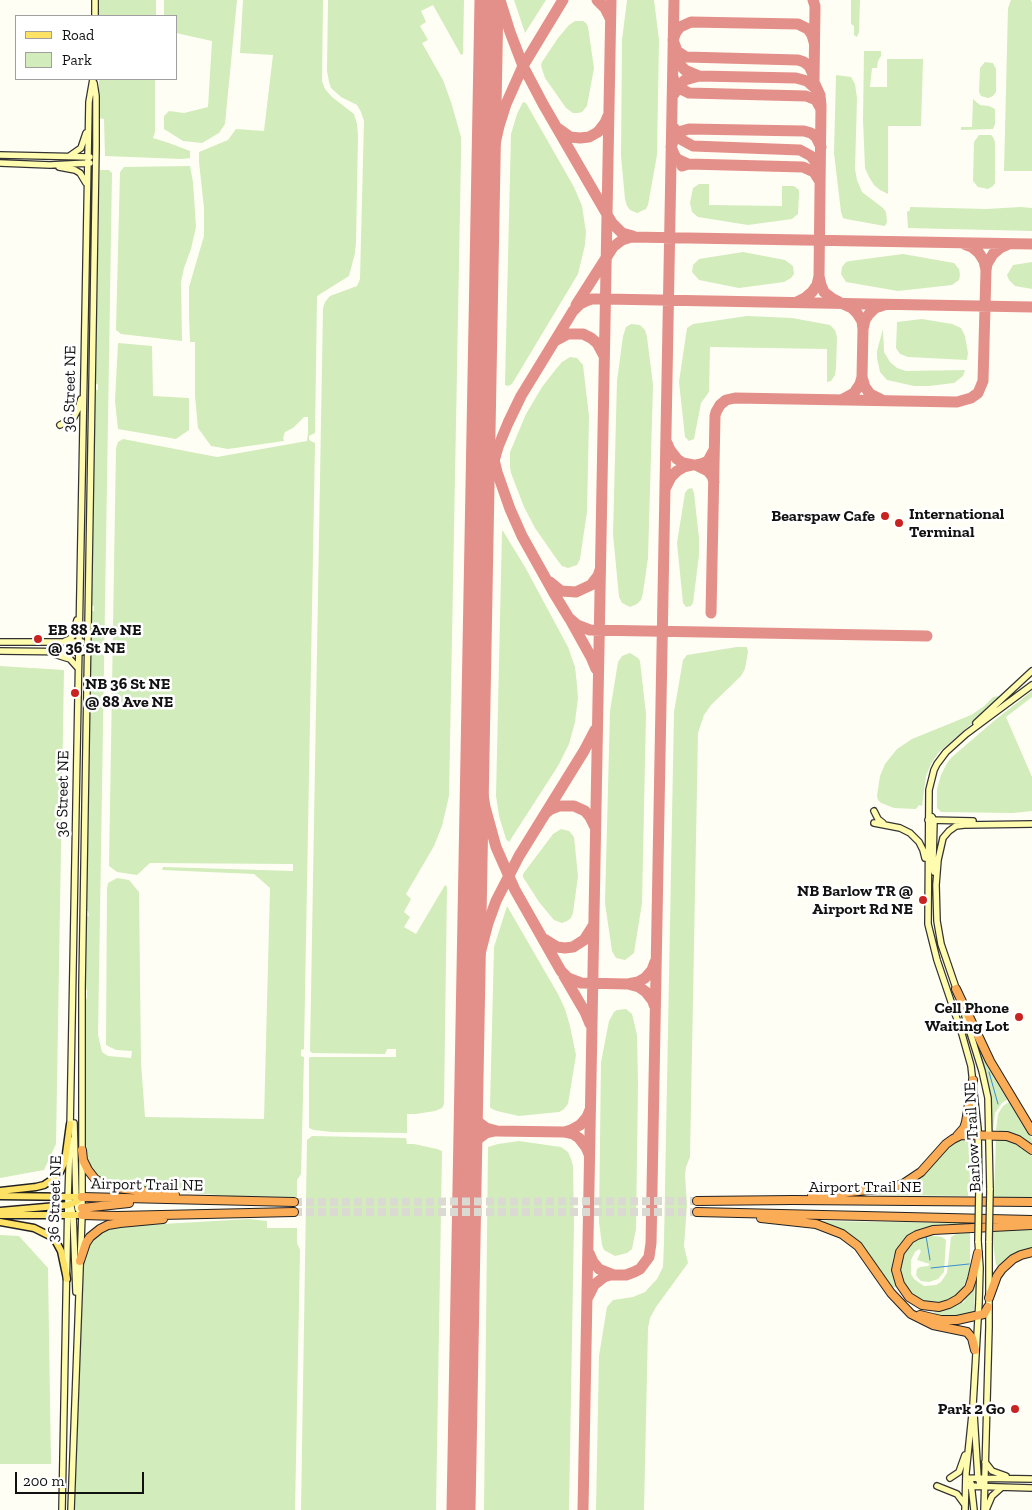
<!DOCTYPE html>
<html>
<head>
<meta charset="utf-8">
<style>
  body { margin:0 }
  #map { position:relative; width:1032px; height:1510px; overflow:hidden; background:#fffef4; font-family:"Zilla Slab",serif }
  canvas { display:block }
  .legend { position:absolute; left:15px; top:15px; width:162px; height:65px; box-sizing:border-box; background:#fff; border:1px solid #a0a0a0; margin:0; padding:6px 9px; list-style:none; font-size:15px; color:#111 }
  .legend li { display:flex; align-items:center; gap:10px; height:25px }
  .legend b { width:25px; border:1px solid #a0a0a0 }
  .scale { position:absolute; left:15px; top:1472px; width:129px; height:22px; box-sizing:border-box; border:2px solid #111; border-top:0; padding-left:6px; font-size:15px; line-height:18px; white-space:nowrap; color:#111; -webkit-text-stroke:4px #fff; paint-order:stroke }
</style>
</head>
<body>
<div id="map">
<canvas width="1032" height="1510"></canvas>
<ul class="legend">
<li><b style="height:6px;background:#fee265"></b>Road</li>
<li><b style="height:14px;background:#d2ecbb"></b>Park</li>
</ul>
<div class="scale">200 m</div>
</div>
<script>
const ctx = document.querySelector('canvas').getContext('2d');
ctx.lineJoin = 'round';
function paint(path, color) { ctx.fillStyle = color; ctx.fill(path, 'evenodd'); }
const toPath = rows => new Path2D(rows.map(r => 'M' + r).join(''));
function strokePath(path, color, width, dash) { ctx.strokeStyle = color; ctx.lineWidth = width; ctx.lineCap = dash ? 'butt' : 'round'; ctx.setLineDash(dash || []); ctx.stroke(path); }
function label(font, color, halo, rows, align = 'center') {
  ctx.font = font + ' "Zilla Slab",serif'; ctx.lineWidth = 5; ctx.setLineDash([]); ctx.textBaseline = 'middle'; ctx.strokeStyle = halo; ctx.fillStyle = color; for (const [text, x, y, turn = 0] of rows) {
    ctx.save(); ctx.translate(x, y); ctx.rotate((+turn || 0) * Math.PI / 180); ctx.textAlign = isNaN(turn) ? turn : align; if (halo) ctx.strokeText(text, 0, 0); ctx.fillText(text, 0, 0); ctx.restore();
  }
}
paint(toPath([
  [99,0,156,0,156,16,99,16],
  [164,0,237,0,225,124,219,133,202,143,183,141,164,129,164,116,169,111,184,113,208,107,212,41,176,33,176,16,164,16],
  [243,0,323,0,322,81,325,89,332,97,354,114,357,124,358,135,356,242,355,253,349,276,317,296,315,433,309,436,309,440,315,443,304,1049,301,1050,301,1056,304,1057,301,1174,297,1180,297,1197,231,1196,127,1188,109,1184,100,1179,91,1168,86,1156,85,1144,85,1003,87,997,87,989,85,992,85,917,89,916,88,911,85,911,90,655,95,651,95,644,91,640,91,611,94,611,94,606,91,605,95,390,98,390,98,384,95,384,100,170,109,170,112,173,98,1035,102,1052,108,1056,131,1058,132,1051,116,1050,106,1045,107,889,108,883,117,878,129,880,139,892,141,1063,145,1117,264,1119,270,888,254,874,162,870,163,867,293,871,293,864,150,863,137,875,117,872,109,866,116,448,118,442,123,439,217,457,307,441,308,433,308,417,304,417,293,428,285,432,283,438,284,441,228,449,211,446,198,428,195,396,195,342,190,342,189,314,189,287,204,236,204,208,199,162,199,152,228,140,236,129,264,131,273,55,240,53],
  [328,0,464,0,463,54,461,55,433,5,421,11,426,22,420,26,428,40,422,43,443,80,451,102,461,137,461,156,449,796,442,826,434,846,406,894,411,899,404,912,410,917,404,927,416,934,445,885,447,887,444,1104,442,1108,435,1111,416,1114,407,1114,407,1133,332,1132,314,1130,309,1128,309,1059,310,1057,396,1057,396,1049,387,1049,385,1054,312,1053,310,1051,323,308,325,302,330,296,357,286,360,279,364,121,361,112,357,105,341,97,331,88,329,82,327,71],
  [514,0,546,0,525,33],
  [627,0,654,0,659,40,657,155,648,205,646,209,637,213,630,210,627,206,625,199,621,156,622,40],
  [851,0,860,0,859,32,857,37,854,35,854,26,851,24],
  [1011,0,1031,0,1032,2,1032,171,1004,171,1008,8],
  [575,21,583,21,586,23,588,27,594,68,587,106,582,112,578,113,573,113,566,108,545,78,541,66,542,62,558,38,569,25],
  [864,51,881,51,881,56,878,61,877,68,872,68,870,87,887,87,887,59,923,59,921,126,888,126,888,194,880,190,874,185,869,177,865,168,863,120],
  [985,62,993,63,996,69,996,92,993,96,988,98,981,96,979,92,980,68],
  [836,75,851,77,855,84,857,98,855,169,857,180,862,192,883,208,886,212,887,222,885,226,846,219,843,218,841,212,834,153],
  [99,79,155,79,155,132,153,138,169,143,190,151,190,158,182,159,105,156,104,119,99,118],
  [973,99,980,105,989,106,995,109,995,124,993,129,961,130,961,127,972,127],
  [523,102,526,103,574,187,582,206,586,232,585,245,578,274,512,384,508,386,505,385,505,383,511,134,517,114],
  [979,135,991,135,993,137,995,142,995,183,993,186,988,189,978,187,973,181,974,142],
  [190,166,193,182,196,227,191,249,184,268,181,282,182,341,121,334,116,330,120,172,124,167],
  [699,184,709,184,709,205,782,206,782,186,794,186,799,190,799,194,798,214,792,219,748,225,698,217,692,212,690,203,693,188],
  [910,207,986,209,1021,207,1032,208,1032,231,908,228,907,212,910,210],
  [743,252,785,260,793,266,794,274,791,278,784,282,739,288,699,280,692,272,693,265,699,259],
  [903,254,954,263,959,269,960,275,959,280,952,285,898,291,846,282,841,274,842,267,846,262,850,261],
  [1032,262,1032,289,1015,286,1009,280,1007,275,1013,265],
  [747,316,792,318,830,325,835,330,837,337,836,368,835,375,831,381,827,382,827,349,710,347,709,392,701,403,694,439,689,441,685,437,679,382,687,328,693,324],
  [922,319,952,324,961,328,965,336,968,353,967,360,908,357,900,354,896,348,897,322],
  [631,324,640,325,645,330,647,337,653,385,648,558,643,593,641,600,637,604,630,607,622,603,619,597,613,534,617,381,623,336,626,327],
  [883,329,884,352,890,362,897,368,906,371,965,370,963,376,954,383,929,386,914,386,887,380,880,372,877,358,877,351],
  [118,343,152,346,153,396,189,398,189,430,176,439,118,429,115,401],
  [570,357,577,358,583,365,589,416,587,512,580,559,577,565,568,568,562,566,558,561,535,528,524,507,511,473,510,467,510,452,513,445,526,414,542,387,556,369,562,362],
  [692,488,694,493,699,538,699,555,693,603,691,606,686,607,683,603,677,543,685,493,688,489],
  [502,531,503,531,525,567,568,647,575,667,577,685,578,698,575,722,569,744,558,766,509,842,506,839,499,816,496,796],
  [737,647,747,647,748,652,745,669,741,676,711,705,704,715,698,733,690,1157,686,1167,685,1175,687,1205,684,1246,688,1263,656,1307,650,1318,648,1328,644,1510,596,1510,599,1356,607,1307,613,1300,633,1297,645,1292,657,1279,663,1267,664,1242,674,712,683,660,687,655],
  [630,653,638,658,640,661,646,714,642,903,634,953,625,960,616,958,612,951,605,903,610,711,618,662,622,656],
  [0,666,64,670,56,1144,44,1170,0,1178],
  [1032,691,1032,697,1006,717,1032,777,1032,811,1013,813,941,812,937,808,937,789,941,775,947,763,952,757,995,720],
  [999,696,998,699,986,711,939,752,931,764,926,776,922,806,919,805,916,809,894,808,881,803,878,800,877,796,880,776,885,764,897,749,912,739,971,715,983,707,993,697],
  [561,829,569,831,574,837,578,876,573,913,571,918,567,921,562,923,554,920,539,902,523,877,523,874,553,834],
  [507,906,558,994,565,1009,570,1026,576,1055,568,1104,563,1110,559,1112,519,1116,497,1111,492,1109,490,1107,494,947],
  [626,1009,632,1014,637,1035,638,1083,636,1229,632,1249,627,1253,615,1256,604,1250,602,1245,599,1222,601,1062,609,1021,614,1012,617,1010],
  [974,1035,1008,1099,1002,1103,995,1113,993,1131,992,1131,985,1073],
  [1009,1102,1010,1102,1032,1139,1032,1147,1016,1135,996,1130,998,1114,1003,1106],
  [312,1136,406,1138,407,1144,414,1144,437,1149,442,1151,436,1510,301,1510,307,1140],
  [960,1138,972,1138,972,1145,969,1152,970,1183,970,1189,968,1189,968,1196,875,1195,875,1193,901,1188,944,1149],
  [1001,1138,1013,1142,1032,1156,1032,1197,994,1197,996,1139],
  [519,1141,561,1147,568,1152,571,1159,573,1166,574,1223,569,1510,484,1510,488,1147,498,1144],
  [249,1219,267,1221,267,1228,297,1228,297,1243,300,1250,295,1510,75,1510,82,1268,86,1249,92,1239,102,1231,111,1227],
  [820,1221,961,1223,961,1225,933,1226,921,1229,905,1238,899,1245,893,1258,892,1272,896,1286,892,1289,875,1263,860,1243,845,1232,820,1223],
  [1032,1229,1032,1249,1018,1253,1010,1256,999,1266,996,1265,993,1243,993,1230],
  [961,1231,970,1231,970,1269,967,1279,963,1287,953,1298,941,1303,924,1302,914,1297,904,1286,900,1272,902,1257,908,1246,918,1238,928,1235,942,1237,946,1240,944,1272,938,1279,929,1282,921,1281,918,1278,916,1275,917,1269,920,1267,928,1266,930,1264,917,1260,921,1251,919,1249,915,1252,911,1260,911,1274,914,1279,924,1286,936,1285,941,1282,947,1273,951,1237],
  [0,1235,19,1236,48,1268,51,1464,0,1464],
  [973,1282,975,1283,974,1313,956,1317,934,1317,935,1310,945,1309,964,1302]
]), '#d2ecbb');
strokePath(toPath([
  [989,1072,998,1104],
  [926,1236,930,1260],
  [931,1268,969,1264]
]), '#398dd4', 1);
strokePath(toPath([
  [500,0,510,32,523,66,543,104,612,223,622,233,633,236],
  [597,0,605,8,610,18],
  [813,0,815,6,814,82,820,95,821,105,819,276],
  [674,54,677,62,685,70,699,76],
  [814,76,809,66,804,62,798,60,686,57,677,51,673,40,676,32,680,27,691,22,798,24,808,29,812,35,814,42],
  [673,77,675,84,679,88,689,93,806,96,816,100,821,109],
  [674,94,679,86,685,80,699,76,796,78,807,81,817,90],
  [674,128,682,140,693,146,800,150,811,156,817,164,820,170],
  [559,129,570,137,580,138,589,137,598,132,605,123,608,116],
  [688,164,677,159,674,154,671,147,674,139,678,134,682,131,689,129,804,131,811,133,816,137,821,147],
  [682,166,688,164,803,167,814,172,819,180],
  [964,244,972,247,979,253,984,261,986,270,987,264,993,254,1000,248,1009,244],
  [486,276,489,171,499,126,506,104,523,66,563,0],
  [797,302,805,298,812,292,817,285,819,276,821,285,824,292,833,299,839,302],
  [843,304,852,308,857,313,862,321,863,329,865,320,869,314,875,308,884,305],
  [576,305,613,247,622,240,631,237,1032,244],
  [555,341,568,334,583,334,591,338,597,343,604,356],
  [481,376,486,422,490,443,497,472,510,509,522,536,555,595,569,618,577,625,590,630,927,636],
  [862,377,863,329],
  [843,399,854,393,860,384,862,377,865,387,870,394,882,400],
  [714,482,712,476,708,471,696,465,701,464,708,461,714,450],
  [666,487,671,477,677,471,684,467,693,465,683,463,677,459,670,450,667,443],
  [478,545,486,490,498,447,508,423,521,396,573,311,580,304,586,301,592,299,605,299,1032,307],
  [550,582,561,591,576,592,591,585,598,576,600,570],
  [711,613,715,416,716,412,720,405,726,400,735,398,957,402,971,398,978,393,983,381,986,270],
  [571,621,591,657,596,669],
  [475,744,485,807,496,847,515,890,561,971,568,978,581,983,628,984,638,982,645,978,652,970,655,962],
  [546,813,551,809,559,806,574,806,585,811,590,817,595,827],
  [544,939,557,947,565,948,573,947,584,940,593,926],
  [564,976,585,1012,590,1024],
  [628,984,639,987,646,992,653,1001,654,1005],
  [469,1024,477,965,488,923,496,901,519,856,584,751,595,730],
  [468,1098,472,1115,478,1122,486,1128,497,1131,564,1132,573,1134,579,1138,586,1147,589,1154],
  [564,1132,571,1130,580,1125,587,1117,590,1110],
  [467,1161,469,1151,475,1141,486,1133,495,1131],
  [589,1253,593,1262,599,1269,614,1275],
  [588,1297,594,1285,604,1277,610,1275,626,1275,634,1272,640,1269,649,1257,651,1243,674,0],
  [583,1510,611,0]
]), '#e4908a', 11);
strokePath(toPath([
  [461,1510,489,0]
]), '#e4908a', 29);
strokePath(toPath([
  [294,1202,697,1201],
  [294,1212,697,1212]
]), '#dbdad2', 8, [8, 4]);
const secondary = toPath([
  [95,16,95,0],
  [0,155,90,157],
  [71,155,81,148,86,133],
  [0,163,50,165,90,163],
  [59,167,75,170,80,173,86,183],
  [60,425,66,422,74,417,78,409,81,399],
  [65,641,70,639,73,635,77,620],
  [0,642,82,642],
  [0,651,82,652],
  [57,655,70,659,78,668],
  [976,723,1032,671],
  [874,811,878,819,883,823],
  [932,817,934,820,933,861,934,872],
  [928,820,973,821],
  [874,823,900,828,910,833,919,842,923,850,925,858],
  [957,991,941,944,937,921,936,885,938,860,943,838,949,831,956,826,964,825,1032,824],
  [965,1016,982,1071,988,1098,990,1190],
  [74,1123,76,1198,78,1209,82,1215],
  [70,1129,89,102,93,79],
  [979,1189,978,1129,971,1066,962,1034,937,960,928,924,929,790,934,770,937,764,946,752,966,734,1032,685],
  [70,1202,73,1215,76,1292],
  [974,1414,978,1478,980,1483,984,1487],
  [985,1462,992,1471,1006,1476],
  [950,1478,959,1472,965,1455],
  [966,1478,1032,1479],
  [971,1483,974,1510],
  [937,1486,957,1494,965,1505],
  [966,1486,1032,1488],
  [62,1510,68,1197,70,1140],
  [71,1510,82,1215,82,987,96,147,96,96,94,83],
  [965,1510,966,1473,973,1405,979,1302,980,1268,978,1241],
  [984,1510,989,1327,989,1241],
  [986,1510,992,1496,1001,1488]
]);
const primary = toPath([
  [0,1191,36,1187,44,1185,56,1177,60,1172,65,1161,70,1124],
  [0,1196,82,1197],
  [0,1211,68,1205,76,1202,82,1197],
  [0,1215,82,1215],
  [0,1222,34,1228,50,1236,55,1240,61,1251,67,1279]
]);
const highway = toPath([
  [956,989,990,1061,1032,1131],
  [957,1136,964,1128,966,1122,973,1080],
  [82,1150,83,1160,88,1170,95,1179,105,1185,117,1188,175,1195],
  [812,1196,887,1188,903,1184,921,1172,946,1144,953,1139,961,1135,1007,1136,1018,1140,1032,1150],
  [82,1197,294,1202],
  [697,1201,793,1200,1032,1202],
  [82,1208,129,1203],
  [697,1212,1032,1220],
  [82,1215,117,1216,294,1212],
  [761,1218,816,1224,842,1234,858,1246,891,1293,911,1314,933,1325,967,1332,972,1338,975,1350],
  [978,1253,972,1279,969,1288,958,1299,949,1304,939,1307,922,1305,909,1297,900,1284,896,1270,900,1252,910,1239,917,1235,933,1230,1032,1225],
  [80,1261,86,1243,90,1237,100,1229,108,1225,120,1223,163,1219],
  [989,1298,997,1276,1002,1269,1013,1259,1021,1255,1032,1252],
  [920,1315,941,1320,957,1320,984,1314,988,1307]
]);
strokePath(secondary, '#333', 8);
strokePath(primary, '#222', 9);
strokePath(highway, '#222', 10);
strokePath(secondary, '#fffbaf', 5.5);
strokePath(primary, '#fee265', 6);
strokePath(highway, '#faac57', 8);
const secondaryBridge = toPath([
  [978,1241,979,1189],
  [989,1241,990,1190]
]);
strokePath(secondaryBridge, '#333', 8, []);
strokePath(secondaryBridge, '#fffbaf', 5.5);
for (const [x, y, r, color] of [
  [885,516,5,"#c92321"],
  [899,523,5,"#c92321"],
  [38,639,5,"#c92321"],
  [75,693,5,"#c92321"],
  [923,900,5,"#c92321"],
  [1019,1017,5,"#c92321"],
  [1015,1409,5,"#c92321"]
]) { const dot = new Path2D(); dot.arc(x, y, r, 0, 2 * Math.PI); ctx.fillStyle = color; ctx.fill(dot); strokePath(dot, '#fff', 2); }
label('16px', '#111', '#fff', [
  ["36 Street NE",70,389,-89],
  ["36 Street NE",63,794,-89],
  ["Barlow Trail NE",973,1137,-93],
  ["Airport Trail NE",147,1185,1],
  ["Airport Trail NE",865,1187],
  ["36 Street NE",55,1199,-88]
]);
label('bold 16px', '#111', '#fff', [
  ["International",909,514,"left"],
  ["Terminal",909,532,"left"],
  ["Bearspaw Cafe",875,516],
  ["EB 88 Ave NE",48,630,"left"],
  ["@ 36 St NE",48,648,"left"],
  ["NB 36 St NE",85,684,"left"],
  ["@ 88 Ave NE",85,702,"left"],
  ["NB Barlow TR @",913,891],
  ["Airport Rd NE",913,909],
  ["Cell Phone",1009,1008],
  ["Waiting Lot",1009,1026],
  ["Park 2 Go",1005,1409]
], 'right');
</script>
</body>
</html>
